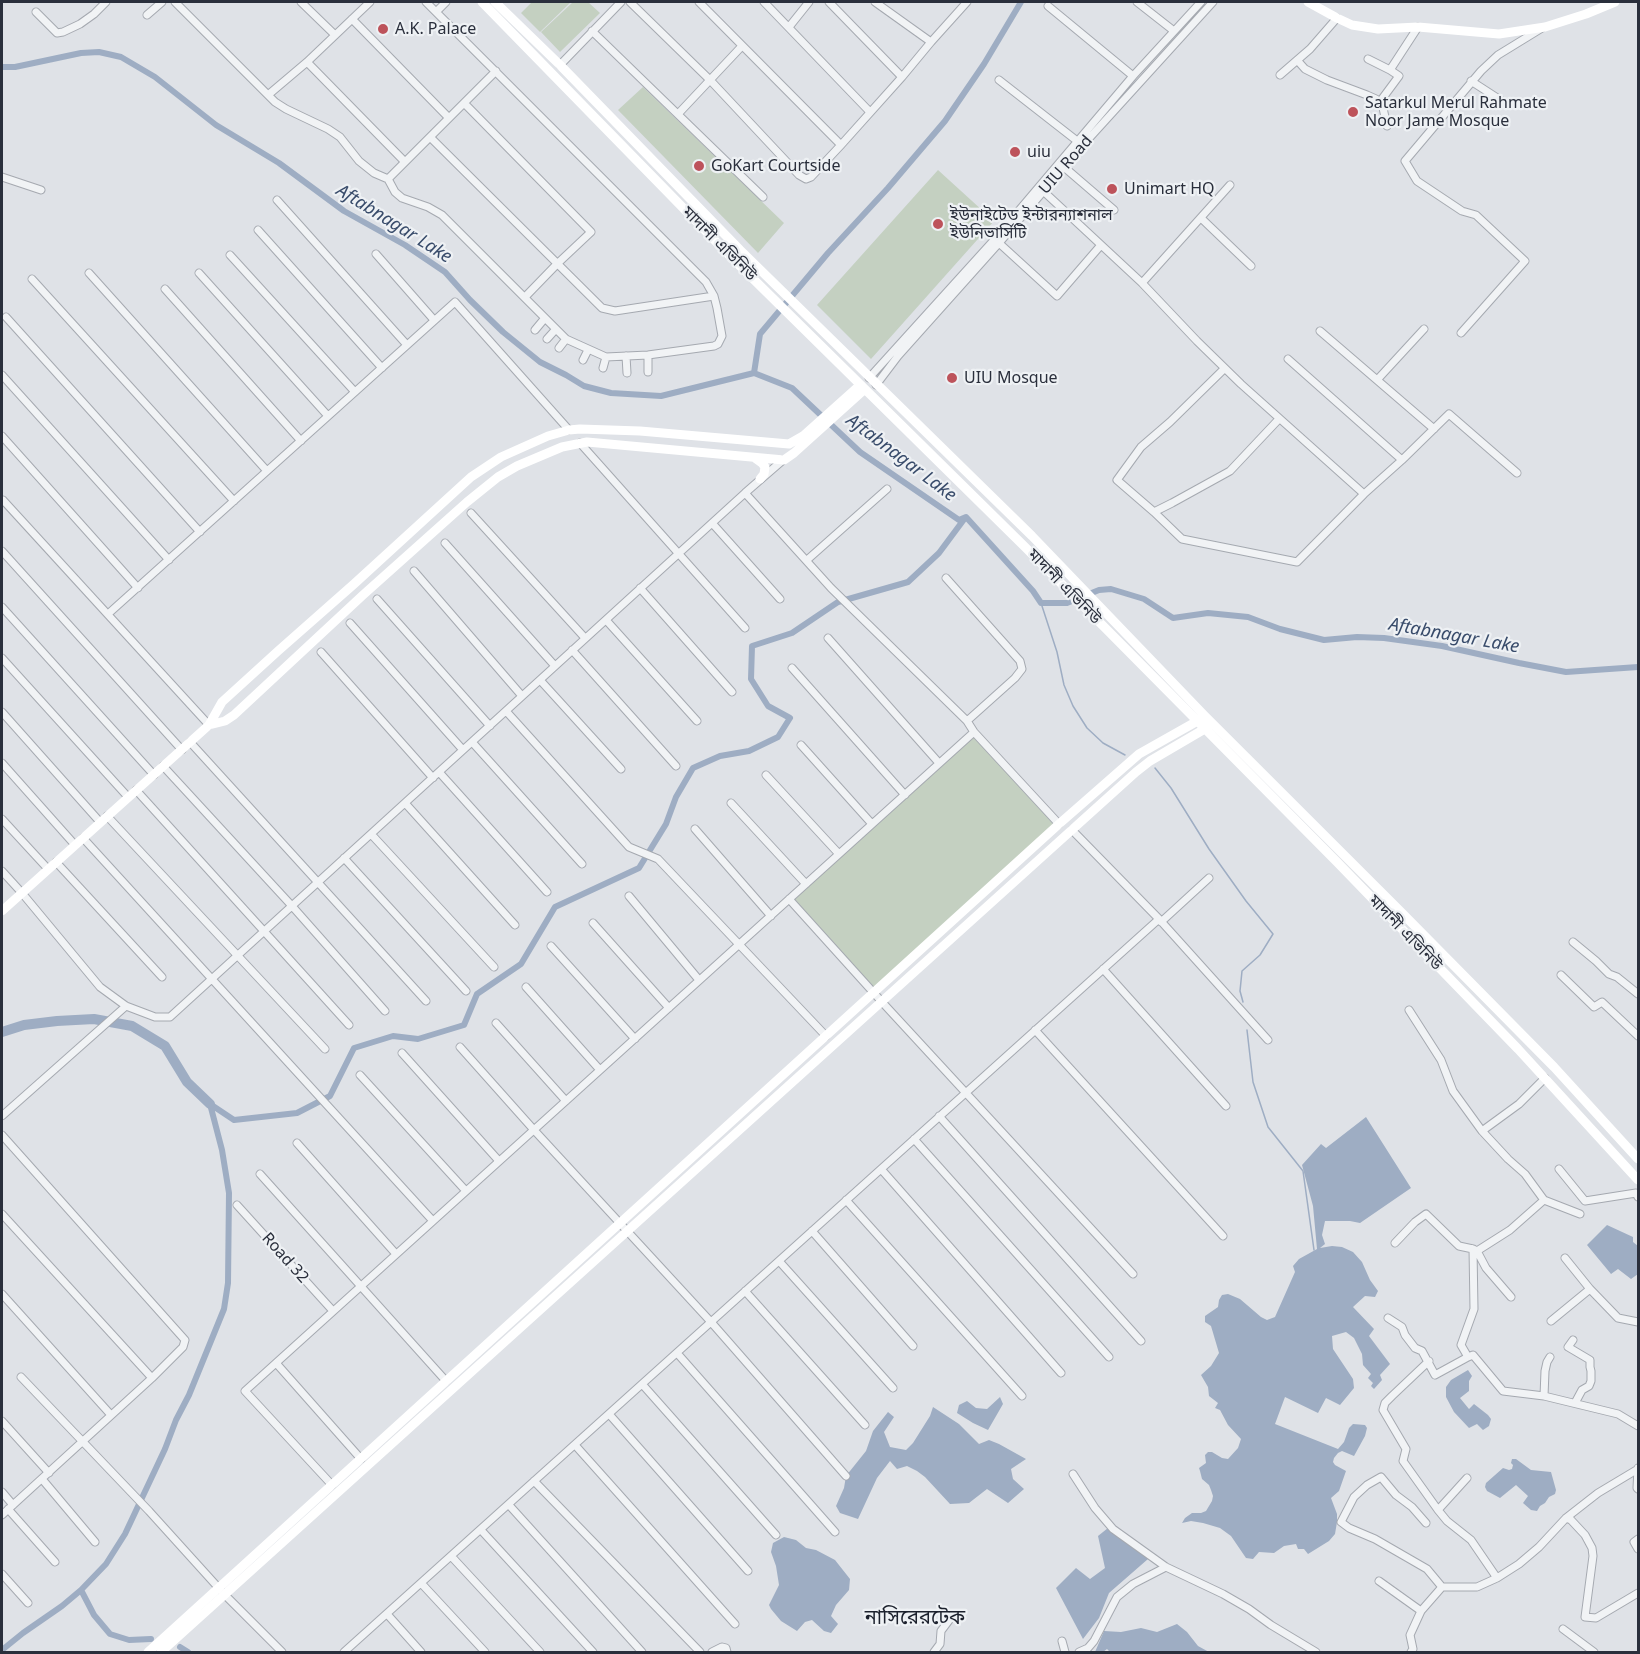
<!DOCTYPE html>
<html>
<head>
<meta charset="utf-8">
<style>
  body { margin:0 }
  #map { position:relative; width:1640px; height:1654px; overflow:hidden; background:#dfe2e7; font-family:"Noto Sans",sans-serif }
  canvas { display:block }
  .frame { position:absolute; inset:0; border:3px solid #2a2f3c; pointer-events:none }
</style>
</head>
<body>
<div id="map">
<canvas width="1640" height="1654"></canvas>
<div class="frame"></div>
</div>
<script>
const ctx = document.querySelector('canvas').getContext('2d');
ctx.lineJoin = 'round';
function paint(path, color) { ctx.fillStyle = color; ctx.fill(path, 'evenodd'); }
const toPath = rows => new Path2D(rows.map(r => 'M' + r).join(''));
function strokePath(path, color, width, dash) { ctx.strokeStyle = color; ctx.lineWidth = width; ctx.lineCap = dash ? 'butt' : 'round'; ctx.setLineDash(dash || []); ctx.stroke(path); }
function label(font, color, halo, rows, align = 'center') {
  ctx.font = font + ' "Noto Sans","Noto Sans Bengali",sans-serif'; ctx.lineWidth = 4.5; ctx.setLineDash([]); ctx.textBaseline = 'middle'; ctx.strokeStyle = halo; ctx.fillStyle = color; for (const [text, x, y, turn = 0] of rows) {
    ctx.save(); ctx.translate(x, y); ctx.rotate((+turn || 0) * Math.PI / 180); ctx.textAlign = isNaN(turn) ? turn : align; if (halo) ctx.strokeText(text, 0, 0); ctx.fillText(text, 0, 0); ctx.restore();
  }
}
paint(toPath([
  [532,2,571,2,540,32,521,13],
  [573,2,588,2,600,13,560,52,541,32],
  [643,87,784,223,758,253,618,110],
  [938,170,994,221,871,359,817,305],
  [974,732,1059,824,874,992,789,899]
]), '#c4d0c1');
paint(toPath([
  [1366,1117,1411,1188,1360,1223,1350,1221,1325,1221,1322,1235,1325,1244,1320,1248,1332,1246,1342,1247,1353,1252,1362,1262,1370,1280,1378,1291,1375,1297,1365,1296,1353,1307,1374,1329,1369,1336,1390,1364,1380,1375,1382,1380,1374,1389,1371,1386,1373,1383,1368,1378,1371,1374,1363,1365,1362,1354,1354,1338,1346,1332,1332,1336,1333,1349,1353,1379,1354,1388,1340,1405,1326,1398,1318,1413,1285,1397,1275,1424,1338,1449,1344,1442,1349,1428,1353,1424,1365,1425,1367,1428,1365,1436,1354,1456,1342,1451,1338,1453,1334,1458,1333,1462,1335,1465,1346,1471,1339,1491,1331,1498,1337,1514,1337,1522,1335,1534,1329,1541,1308,1554,1304,1549,1298,1549,1296,1544,1284,1546,1274,1553,1259,1552,1253,1559,1246,1558,1231,1536,1220,1528,1203,1523,1191,1521,1182,1523,1185,1518,1192,1513,1201,1513,1206,1511,1212,1501,1213,1496,1211,1490,1209,1485,1202,1479,1200,1471,1199,1468,1206,1463,1205,1455,1208,1452,1212,1452,1222,1458,1228,1459,1238,1448,1241,1439,1228,1425,1220,1410,1215,1408,1218,1403,1209,1396,1208,1387,1201,1375,1211,1366,1219,1353,1211,1326,1205,1322,1205,1316,1218,1307,1219,1300,1222,1295,1228,1294,1240,1299,1261,1317,1267,1320,1275,1317,1295,1272,1293,1266,1299,1259,1317,1249,1313,1206,1302,1165,1321,1144,1326,1148],
  [1607,1225,1633,1237,1633,1242,1638,1246,1638,1274,1631,1279,1618,1269,1611,1274,1587,1245],
  [1468,1370,1472,1376,1469,1381,1469,1391,1460,1398,1469,1409,1474,1404,1488,1415,1491,1419,1489,1426,1483,1430,1477,1424,1469,1428,1454,1412,1446,1397,1446,1387,1451,1380],
  [1000,1397,1003,1404,988,1430,973,1423,957,1413,959,1405,967,1401,976,1408,987,1409],
  [933,1407,959,1424,979,1444,989,1440,999,1444,1026,1459,1011,1469,1013,1479,1024,1489,1008,1503,987,1489,969,1503,950,1504,925,1477,917,1471,907,1466,897,1469,890,1461,877,1478,858,1519,840,1513,836,1506,844,1488,846,1476,866,1451,873,1431,888,1412,894,1417,884,1432,890,1447,906,1450,913,1443,930,1416],
  [1512,1459,1516,1459,1531,1470,1551,1472,1556,1490,1555,1494,1549,1497,1545,1503,1540,1506,1537,1511,1531,1510,1523,1503,1528,1496,1516,1485,1500,1498,1487,1491,1485,1487,1486,1483,1503,1468,1509,1470,1512,1469,1513,1465,1511,1463],
  [1108,1528,1148,1559,1109,1593,1099,1618,1083,1639,1056,1588,1076,1568,1090,1579,1105,1568,1098,1536],
  [784,1537,796,1540,806,1548,816,1550,835,1560,850,1579,849,1590,836,1605,831,1616,838,1624,831,1633,824,1631,812,1620,805,1622,797,1631,781,1621,771,1609,769,1605,779,1585,776,1566,771,1552,773,1543],
  [1177,1624,1187,1632,1198,1646,1209,1652,1110,1652,1107,1649,1103,1652,1095,1652,1104,1631,1121,1632,1141,1628,1157,1632]
]), '#9eadc3');
strokePath(toPath([
  [1041,603,1057,652,1064,685,1073,706,1087,728,1103,743,1125,755],
  [1155,768,1171,788,1209,849,1246,901,1273,934,1260,955,1242,971,1240,991,1243,1002],
  [1247,1030,1253,1082,1268,1127,1303,1171,1314,1250]
]), '#9eadc3', 1.5);
strokePath(toPath([
  [2,67,15,67,81,53,99,52,121,57,155,77,216,125,279,163,344,211,405,245,445,272,470,300,503,332,540,362,566,375,584,386,611,393,661,396,754,373,792,388,860,452,959,520,966,517,1033,591,1041,603,1067,603,1099,590,1111,589,1144,599,1173,618,1208,613,1248,617,1280,629,1324,640,1357,637,1384,638,1442,646,1519,663,1566,672,1638,667],
  [754,373,760,334,828,253,888,188,945,121,984,64,1021,2],
  [151,1639,129,1640,110,1634,94,1615,81,1590,106,1564,125,1534,165,1449,176,1420,189,1395,224,1309,228,1283,229,1193,222,1150,210,1104,234,1120,297,1113,330,1096,354,1048,393,1036,418,1039,464,1025,477,994,521,964,555,907,639,868,666,824,676,797,693,768,720,756,749,751,778,737,790,718,768,706,751,679,752,646,792,633,838,602,908,582,939,553,965,518],
  [180,1647,188,1652],
  [2,1650,23,1633,62,1606,81,1590]
]), '#9eadc3', 6);
strokePath(toPath([
  [2,1032,24,1025,57,1021,94,1019,132,1026,165,1046,187,1082,210,1104]
]), '#9eadc3', 10);
const street = toPath([
  [175,2,275,102,286,109,328,129,340,137,359,161,374,173,388,179,395,192,402,198,428,207,442,215,566,339,606,357,648,355,714,346,718,344,722,336,717,308,714,296,706,282,426,2],
  [301,2,334,34],
  [630,2,710,80,799,175,806,179,811,177,841,145,902,77,931,42,875,2],
  [699,2,841,145],
  [764,2,870,112],
  [829,2,902,77],
  [1137,2,1174,31],
  [1048,6,1133,76],
  [36,12,57,33,63,32,80,24,94,14,106,2],
  [436,12,446,2],
  [147,15,162,2],
  [352,19,449,118],
  [789,27,809,2],
  [592,31,763,197],
  [931,42,967,2],
  [1368,59,1390,70],
  [1297,60,1305,69,1327,80,1367,95,1376,99,1383,108,1387,126],
  [307,62,405,162],
  [560,65,621,2],
  [1280,75,1310,49,1337,18],
  [999,80,1081,144],
  [1471,81,1505,103],
  [268,95,307,62,370,2],
  [464,103,591,232,557,264,525,297],
  [1379,103,1399,76,1390,70,1418,27],
  [678,114,742,46],
  [430,137,602,308,615,311,714,296],
  [1064,167,1114,210],
  [2,177,41,190],
  [388,179,496,71],
  [1041,189,1142,283,1197,341,1241,384,1364,494],
  [277,200,407,345],
  [1201,218,1251,266],
  [258,230,382,368],
  [999,243,1057,296,1101,245],
  [376,254,434,320],
  [230,255,355,392],
  [89,273,267,471],
  [199,273,328,416],
  [32,279,234,501],
  [1142,283,1230,185],
  [165,289,301,441],
  [6,317,200,532],
  [535,330,545,318],
  [1320,331,1434,429],
  [1461,333,1525,261,1476,215,1462,211,1417,181,1405,161,1481,71,1498,55,1542,28],
  [547,339,556,329],
  [559,348,566,339],
  [648,355,648,372],
  [626,356,627,373],
  [1288,359,1402,460],
  [583,360,588,350],
  [603,368,606,357],
  [1224,369,1170,422,1141,447,1117,480,1154,512,1172,503,1230,471,1279,419],
  [2,375,169,560],
  [869,378,994,240,1133,76,1201,2],
  [1377,380,1424,329],
  [876,385,898,356,999,243,1083,145,1213,2],
  [2,436,138,588],
  [580,443,745,628],
  [745,493,831,588,967,721,974,732,1059,824],
  [2,502,3,500,209,725],
  [1154,512,1182,539,1297,562,1364,494,1402,460,1449,414,1517,473],
  [471,513,585,638],
  [712,523,780,599],
  [445,543,555,666],
  [2,551,182,750],
  [807,560,887,489],
  [414,571,522,696],
  [946,578,1020,661,1022,669,1015,678,967,721],
  [640,588,732,692],
  [377,599,490,726],
  [2,607,154,775],
  [108,614,455,302,569,430],
  [606,620,697,721],
  [350,623,463,750],
  [828,638,939,763],
  [572,650,676,766],
  [321,652,433,778],
  [2,658,128,797],
  [792,668,905,795],
  [540,680,621,769],
  [506,711,629,847,658,859,826,1036],
  [2,712,100,822],
  [190,742,426,1001],
  [472,742,582,864],
  [801,745,872,824],
  [2,763,75,845],
  [163,766,292,906,385,1011],
  [439,772,547,892],
  [766,775,839,854],
  [136,790,349,1025],
  [405,803,515,925],
  [731,803,806,884],
  [107,816,325,1049],
  [2,819,48,869],
  [695,829,771,916],
  [371,834,494,967],
  [83,838,433,1221],
  [344,858,466,991],
  [56,862,162,977],
  [2,871,22,893,100,987,126,1006,155,1017,170,1017,745,493,783,460],
  [629,896,699,980],
  [789,899,882,1002,1133,1274],
  [1159,919,1268,1040],
  [1161,922,1209,878],
  [593,923,669,1008],
  [1573,942,1596,961,1609,974,1617,977,1638,994],
  [551,946,635,1039],
  [1103,969,1226,1106],
  [1561,975,1594,1007,1602,1002,1638,1036],
  [526,987,600,1070],
  [1409,1010,1441,1060,1453,1091,1482,1131],
  [496,1023,566,1101],
  [1035,1030,1223,1236],
  [460,1047,534,1130,711,1322,846,1476],
  [402,1053,499,1161],
  [360,1075,466,1191],
  [1545,1078,1519,1104,1482,1131,1508,1159,1525,1174,1544,1200,1580,1214],
  [2,1116,126,1006],
  [939,1116,1141,1341],
  [2,1135,185,1340,183,1347,152,1378,2,1515],
  [914,1139,1109,1357],
  [297,1143,396,1254],
  [881,1169,1061,1373],
  [1559,1169,1585,1201,1636,1193,1638,1197],
  [260,1174,446,1381],
  [846,1200,1022,1396],
  [237,1205,333,1311],
  [2,1214,152,1378],
  [812,1231,913,1346],
  [1395,1243,1415,1222,1426,1214,1459,1246,1473,1249,1474,1309,1461,1345,1468,1357,1473,1355,1503,1391,1544,1396,1618,1414,1638,1426],
  [1473,1249,1477,1251,1510,1230,1544,1200],
  [1477,1251,1486,1268,1511,1297],
  [1565,1258,1590,1289,1618,1318,1638,1322],
  [779,1261,893,1388],
  [745,1291,865,1425],
  [2,1294,111,1415],
  [1388,1318,1402,1327,1405,1335,1415,1348,1422,1351,1435,1375,1468,1357],
  [1551,1321,1590,1289],
  [1573,1340,1568,1347,1590,1360,1590,1367,1591,1371,1591,1381,1589,1386,1582,1390,1575,1403],
  [677,1353,835,1532],
  [1429,1361,1392,1396,1385,1403,1383,1410,1406,1449,1403,1461,1438,1510,1467,1478],
  [276,1363,361,1459],
  [21,1377,149,1511,225,1595,282,1652],
  [642,1384,776,1535],
  [1544,1396,1545,1371,1547,1362,1550,1357],
  [609,1414,748,1571],
  [2,1421,49,1473],
  [575,1445,735,1624],
  [1638,1468,1637,1488,1638,1489],
  [1073,1474,1095,1508,1113,1529,1166,1567,1223,1594,1249,1609,1271,1625,1316,1652],
  [42,1479,95,1542],
  [534,1481,700,1652],
  [332,1485,245,1391,974,732],
  [2,1492,13,1505],
  [509,1505,642,1652],
  [8,1509,55,1562],
  [1438,1510,1447,1521,1471,1540,1497,1578],
  [1566,1518,1571,1520,1585,1535,1592,1548,1593,1556,1585,1617,1596,1618,1638,1593],
  [1426,1523,1412,1507,1396,1495,1381,1477,1367,1485,1354,1497,1341,1522,1349,1528,1375,1539,1427,1569,1442,1587],
  [481,1530,593,1652],
  [1638,1539,1634,1542,1638,1549],
  [451,1556,540,1652],
  [2,1574,28,1603],
  [1379,1581,1421,1611],
  [421,1583,485,1652],
  [387,1614,421,1652],
  [1563,1629,1594,1652],
  [1062,1641,1065,1652],
  [344,1652,1159,919,1072,830],
  [712,1652,722,1647,726,1648,727,1652],
  [934,1652,940,1644,941,1631,950,1619],
  [1079,1652,1088,1648,1094,1641,1117,1597,1133,1584,1166,1567],
  [1411,1652,1413,1649,1410,1635,1421,1611,1442,1587,1477,1587,1497,1578,1519,1564,1539,1547,1566,1518,1598,1493,1638,1469]
]);
strokePath(street, '#a5a9b0', 9);
strokePath(street, '#f1f3f5', 7);
strokePath(toPath([
  [482,2,733,259,1025,547,1337,862,1518,1049,1638,1180],
  [495,2,560,65,740,250,1032,536,1204,715,1402,913,1554,1067,1638,1159],
  [1308,2,1337,18,1352,25,1378,29,1418,27,1499,34,1545,27,1586,14,1615,2],
  [755,458,762,463,765,467,764,474,760,479],
  [209,725,225,721,234,715,363,595,467,502,498,477,517,466,562,447,587,442,784,460,794,453,865,389],
  [2,911,209,725,222,702,278,651,354,584,471,477,501,457,548,436,569,430,580,429,640,431,789,444,803,436,860,385],
  [148,1652,1059,824,1139,754,1201,719],
  [161,1652,1136,772,1150,761,1208,727]
]), '#fff', 9);
for (const [x, y, r, color] of [
  [383,29,6,"#bd535b"],
  [1353,112,6,"#bd535b"],
  [1015,152,6,"#bd535b"],
  [699,166,6,"#bd535b"],
  [1112,189,6,"#bd535b"],
  [938,224,6,"#bd535b"],
  [952,378,6,"#bd535b"]
]) { const dot = new Path2D(); dot.arc(x, y, r, 0, 2 * Math.PI); ctx.fillStyle = color; ctx.fill(dot); strokePath(dot, '#eef1f4', 2); }
label('16px', '#2a2f3c', '#eef1f4', [
  ["A.K. Palace",395,29],
  ["Satarkul Merul Rahmate",1365,103],
  ["Noor Jame Mosque",1365,121],
  ["uiu",1027,152],
  ["GoKart Courtside",711,166],
  ["Unimart HQ",1124,189],
  ["ইউনাইটেড ইন্টারন্যাশনাল",950,215],
  ["ইউনিভার্সিটি",950,233],
  ["UIU Mosque",964,378]
], 'left');
label('16px', '#2a2f3c', '#eef1f4', [
  ["UIU Road",1066,165,-49],
  ["মাদানী এভিনিউ",719,244,45],
  ["মাদানী এভিনিউ",1064,587,46],
  ["মাদানী এভিনিউ",1405,933,46],
  ["Road 32",285,1258,48]
]);
label('italic 18px', '#394c6b', '#eef1f4', [
  ["Aftabnagar Lake",394,224,32],
  ["Aftabnagar Lake",901,458,37],
  ["Aftabnagar Lake",1454,636,10]
]);
label('20px', '#1c212d', '#eef1f4', [
  ["নাসিরেরটেক",915,1618]
]);
</script>
</body>
</html>
